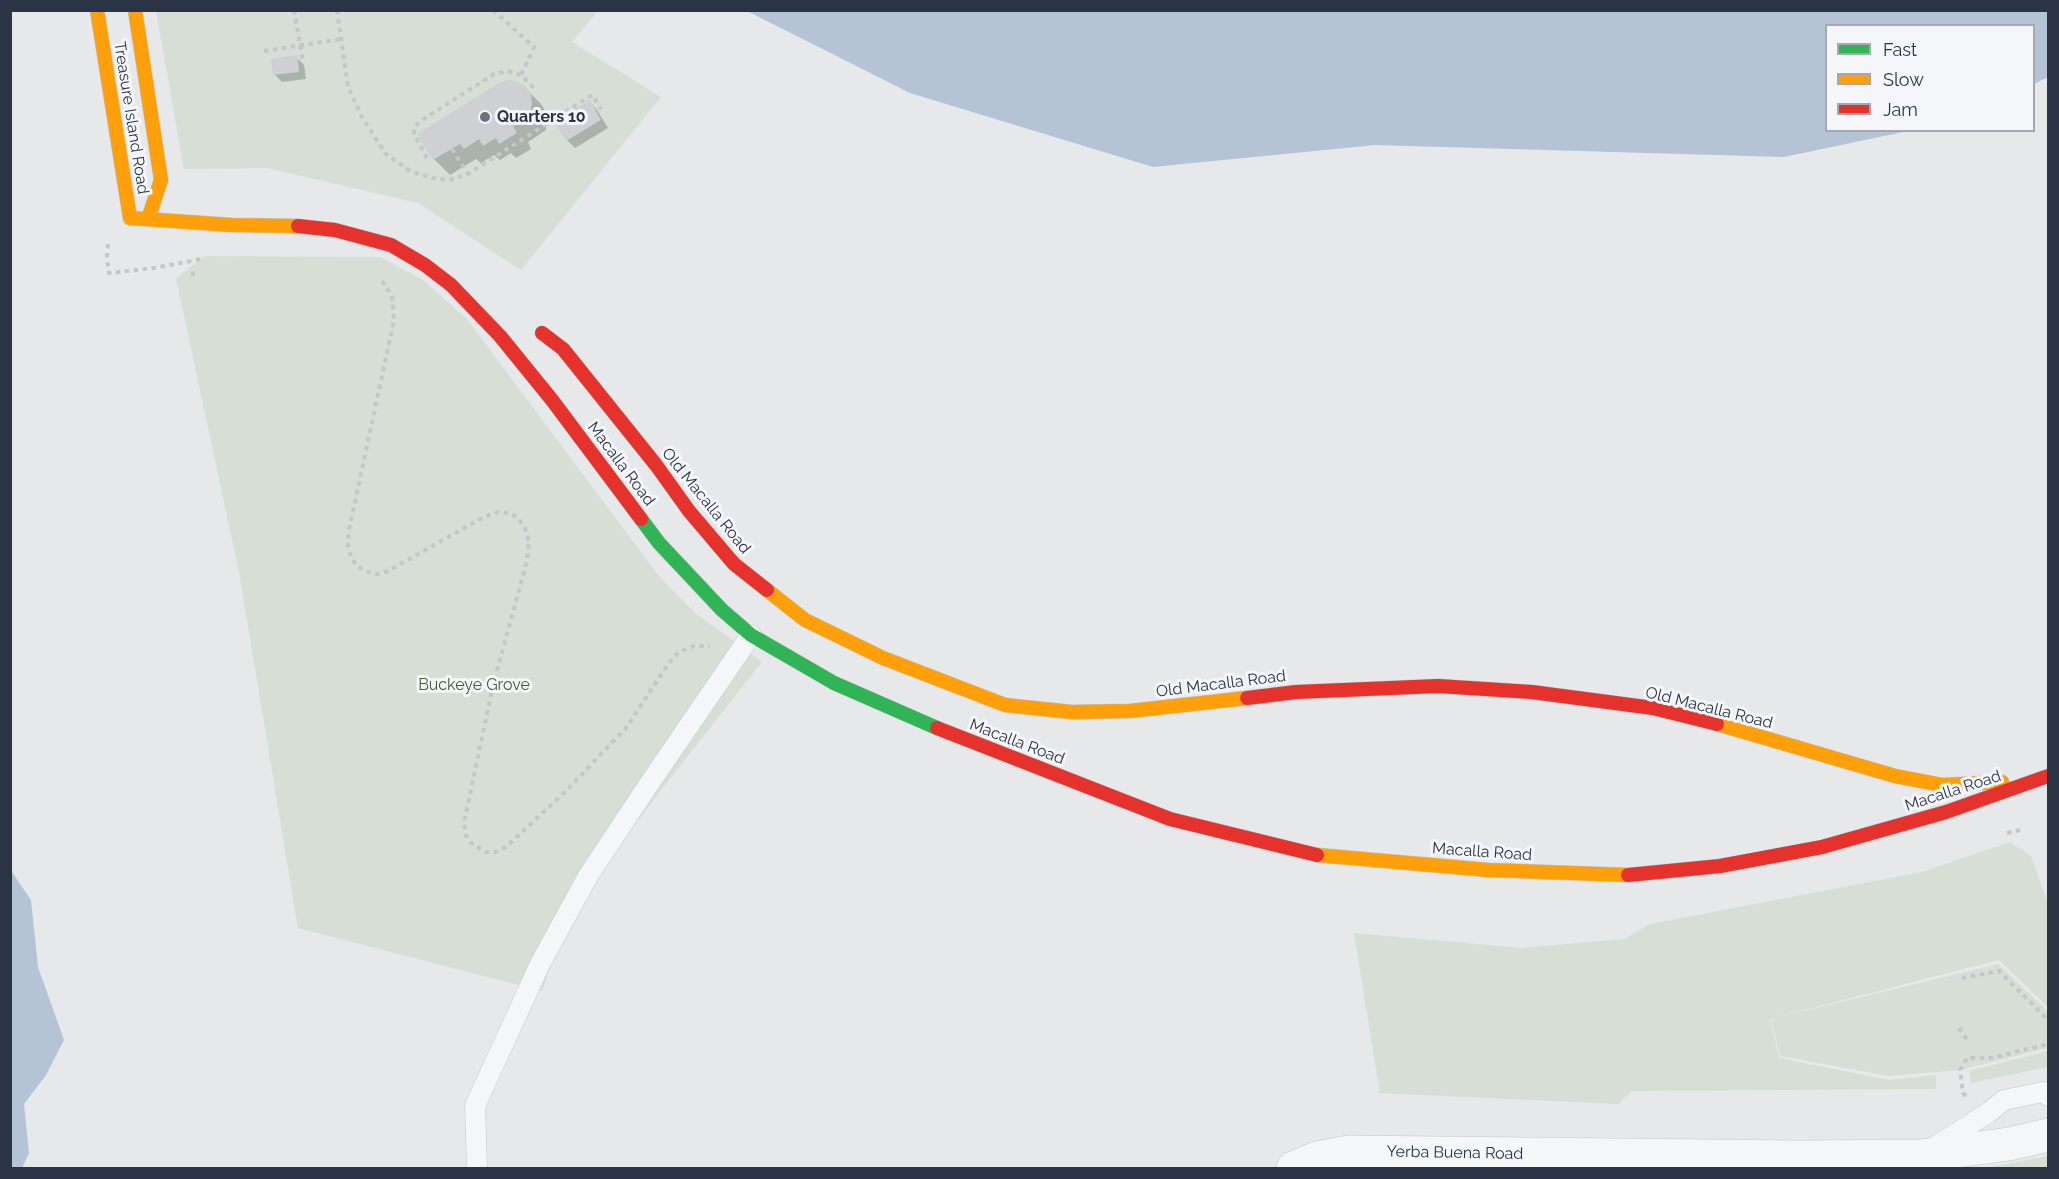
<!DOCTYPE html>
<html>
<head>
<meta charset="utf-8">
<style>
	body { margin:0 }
	#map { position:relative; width:2059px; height:1179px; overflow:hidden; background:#e6e8ea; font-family:Raleway,sans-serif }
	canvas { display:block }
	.frame { position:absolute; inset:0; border:12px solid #2b3445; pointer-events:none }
	.legend { position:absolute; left:1825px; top:24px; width:210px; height:108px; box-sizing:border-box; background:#f4f6f9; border:2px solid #a4a8b1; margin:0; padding:8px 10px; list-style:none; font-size:18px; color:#2b3445 }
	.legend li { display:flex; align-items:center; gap:12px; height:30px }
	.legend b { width:30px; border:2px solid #a4a8b1 }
</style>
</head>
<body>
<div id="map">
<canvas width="2059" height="1179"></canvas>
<div class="frame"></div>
<ul class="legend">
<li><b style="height:8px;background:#30b455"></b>Fast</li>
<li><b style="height:8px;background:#ff9f0a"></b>Slow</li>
<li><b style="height:8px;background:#e5322d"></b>Jam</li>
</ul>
</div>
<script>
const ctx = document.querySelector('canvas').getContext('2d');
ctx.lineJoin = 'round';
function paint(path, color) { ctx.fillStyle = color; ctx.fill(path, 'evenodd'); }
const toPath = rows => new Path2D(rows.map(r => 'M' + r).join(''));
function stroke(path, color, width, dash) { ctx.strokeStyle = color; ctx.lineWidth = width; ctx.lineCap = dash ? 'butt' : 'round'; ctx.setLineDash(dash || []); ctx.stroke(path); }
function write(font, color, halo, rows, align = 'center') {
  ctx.font = font + ' Raleway,sans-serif'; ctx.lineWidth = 6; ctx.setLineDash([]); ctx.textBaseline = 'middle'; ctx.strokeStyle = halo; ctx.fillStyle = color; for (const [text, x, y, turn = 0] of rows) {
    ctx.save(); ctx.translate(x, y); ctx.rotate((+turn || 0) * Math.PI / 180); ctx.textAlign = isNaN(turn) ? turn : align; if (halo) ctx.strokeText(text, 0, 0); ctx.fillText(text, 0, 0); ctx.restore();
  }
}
paint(toPath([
	[156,11,598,11,572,42,661,97,521,270,418,203,267,168,184,169],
	[205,256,380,257,423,280,467,319,658,575,694,612,762,662,657,795,588,887,557,947,542,991,298,928,239,572,176,278],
	[2010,842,2031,856,2048,903,2048,1007,1999,960,1770,1019,1779,1058,1890,1080,1936,1075,1936,1089,1632,1091,1618,1104,1380,1093,1354,933,1521,948,1625,939,1650,924,1922,872],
	[1998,964,2048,1011,2048,1048,1960,1070,1889,1076,1780,1056,1771,1019],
	[2048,1051,2048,1067,1971,1083,1969,1071],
	[2048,1156,2048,1168,1987,1168]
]), '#d6ded6');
paint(toPath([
	[747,11,2048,11,2048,77,2034,84,2034,26,1826,26,1826,130,1908,131,1784,157,1375,145,1153,167,910,93],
	[10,869,31,900,38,967,64,1040,46,1075,24,1104,29,1153,22,1168,10,1168]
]), '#b4c4d5');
paint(toPath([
	[296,57,304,65,306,79,282,82,275,75],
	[525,88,541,104,546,112,546,130,528,142,531,149,516,158,511,153,500,160,494,155,481,163,476,159,450,175,434,159,419,134],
	[590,102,597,110,608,128,575,148,567,140]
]), '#0003');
paint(toPath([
	[297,55,299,72,273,75,271,59],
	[509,80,518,82,526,87,531,95,532,103,530,114,513,126,517,133,499,144,496,138,483,146,479,139,464,149,460,144,433,160,417,134,501,82],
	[590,100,601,120,566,141,554,122]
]), '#ced0d3');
const lane = toPath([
	[1933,1148,1988,1113,2004,1100,2043,1092,2048,1096],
	[477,1168,475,1106,540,964,588,876,647,787,751,635]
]);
const street = toPath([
	[1293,1168,1317,1158,1348,1152,1799,1157,1921,1156,2009,1144,2048,1135]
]);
const fast = toPath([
	[641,519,659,543,722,610,751,635,834,683,937,728]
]);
const slow = toPath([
	[97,10,130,218,231,225,298,226],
	[135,10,161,180,148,219],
	[767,590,805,620,883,658,1005,705,1071,712,1130,711,1247,698],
	[1717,724,1895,776,1942,785,2002,782],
	[1317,855,1488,870,1628,875]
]);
const jam = toPath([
	[298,226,335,230,391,245,425,265,451,285,500,336,552,400,641,519],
	[542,333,563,349,656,465,689,511,734,564,767,590],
	[1247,698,1296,692,1438,686,1532,692,1653,708,1717,724],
	[937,728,1170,819,1317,855],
	[1628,875,1720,866,1822,847,1946,812,2048,776]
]);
stroke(lane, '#c4c6c8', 21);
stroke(street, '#c4c6c8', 34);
stroke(fast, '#c4c6c8', 15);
stroke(slow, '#c4c6c8', 15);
stroke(jam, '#c4c6c8', 15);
stroke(toPath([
	[294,10,303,62],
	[337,10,348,87,363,119,386,154,410,171,432,178,449,180,468,174,592,95,601,109],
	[493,10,534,47,521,75],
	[264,51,341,39],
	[452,149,468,174],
	[427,158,414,134,415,127,419,122,494,74,507,71,521,75,536,90],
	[108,244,107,257,109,273,154,268,201,259],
	[193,276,193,269],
	[382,281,392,296,394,320,349,530,348,545,351,557,357,566,365,571,378,574,388,571,484,517,498,512,509,513,517,517,525,528,529,543,527,561,493,685,464,823,466,835,470,842,485,852,496,852,506,847,565,792,626,728,669,663,679,652,694,646,710,646],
	[2007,833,2024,829],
	[1962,978,1999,971,2048,1020],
	[1959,1028,1968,1041],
	[1966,1096,1963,1093,1960,1070,1967,1058,1991,1058,2048,1044]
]), '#c5c6ca', 4, [4.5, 4.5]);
stroke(lane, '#f5f6f7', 20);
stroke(street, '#f5f6f7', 33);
stroke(fast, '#30b455', 14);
stroke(slow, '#ff9f0a', 14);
stroke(jam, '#e5322d', 14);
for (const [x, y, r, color] of [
	[485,117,6,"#6c737f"]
]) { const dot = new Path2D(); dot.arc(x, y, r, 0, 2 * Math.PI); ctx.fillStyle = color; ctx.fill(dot); stroke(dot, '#f4f6f9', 2); }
write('bold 16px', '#2b3445', '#f4f6f9', [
	["Quarters 10",497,117]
], 'left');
write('16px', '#2b3445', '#f4f6f9', [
	["Treasure Island Road",131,118,81],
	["Macalla Road",621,464,53],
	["Old Macalla Road",706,501,51],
	["Old Macalla Road",1221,684,-7],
	["Old Macalla Road",1709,708,14],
	["Macalla Road",1017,742,21],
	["Macalla Road",1953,791,-18],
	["Macalla Road",1482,852,4],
	["Yerba Buena Road",1455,1153,1]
]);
write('16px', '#3f6138', '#f4f6f9', [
	["Buckeye Grove",474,685]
]);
</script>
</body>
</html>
